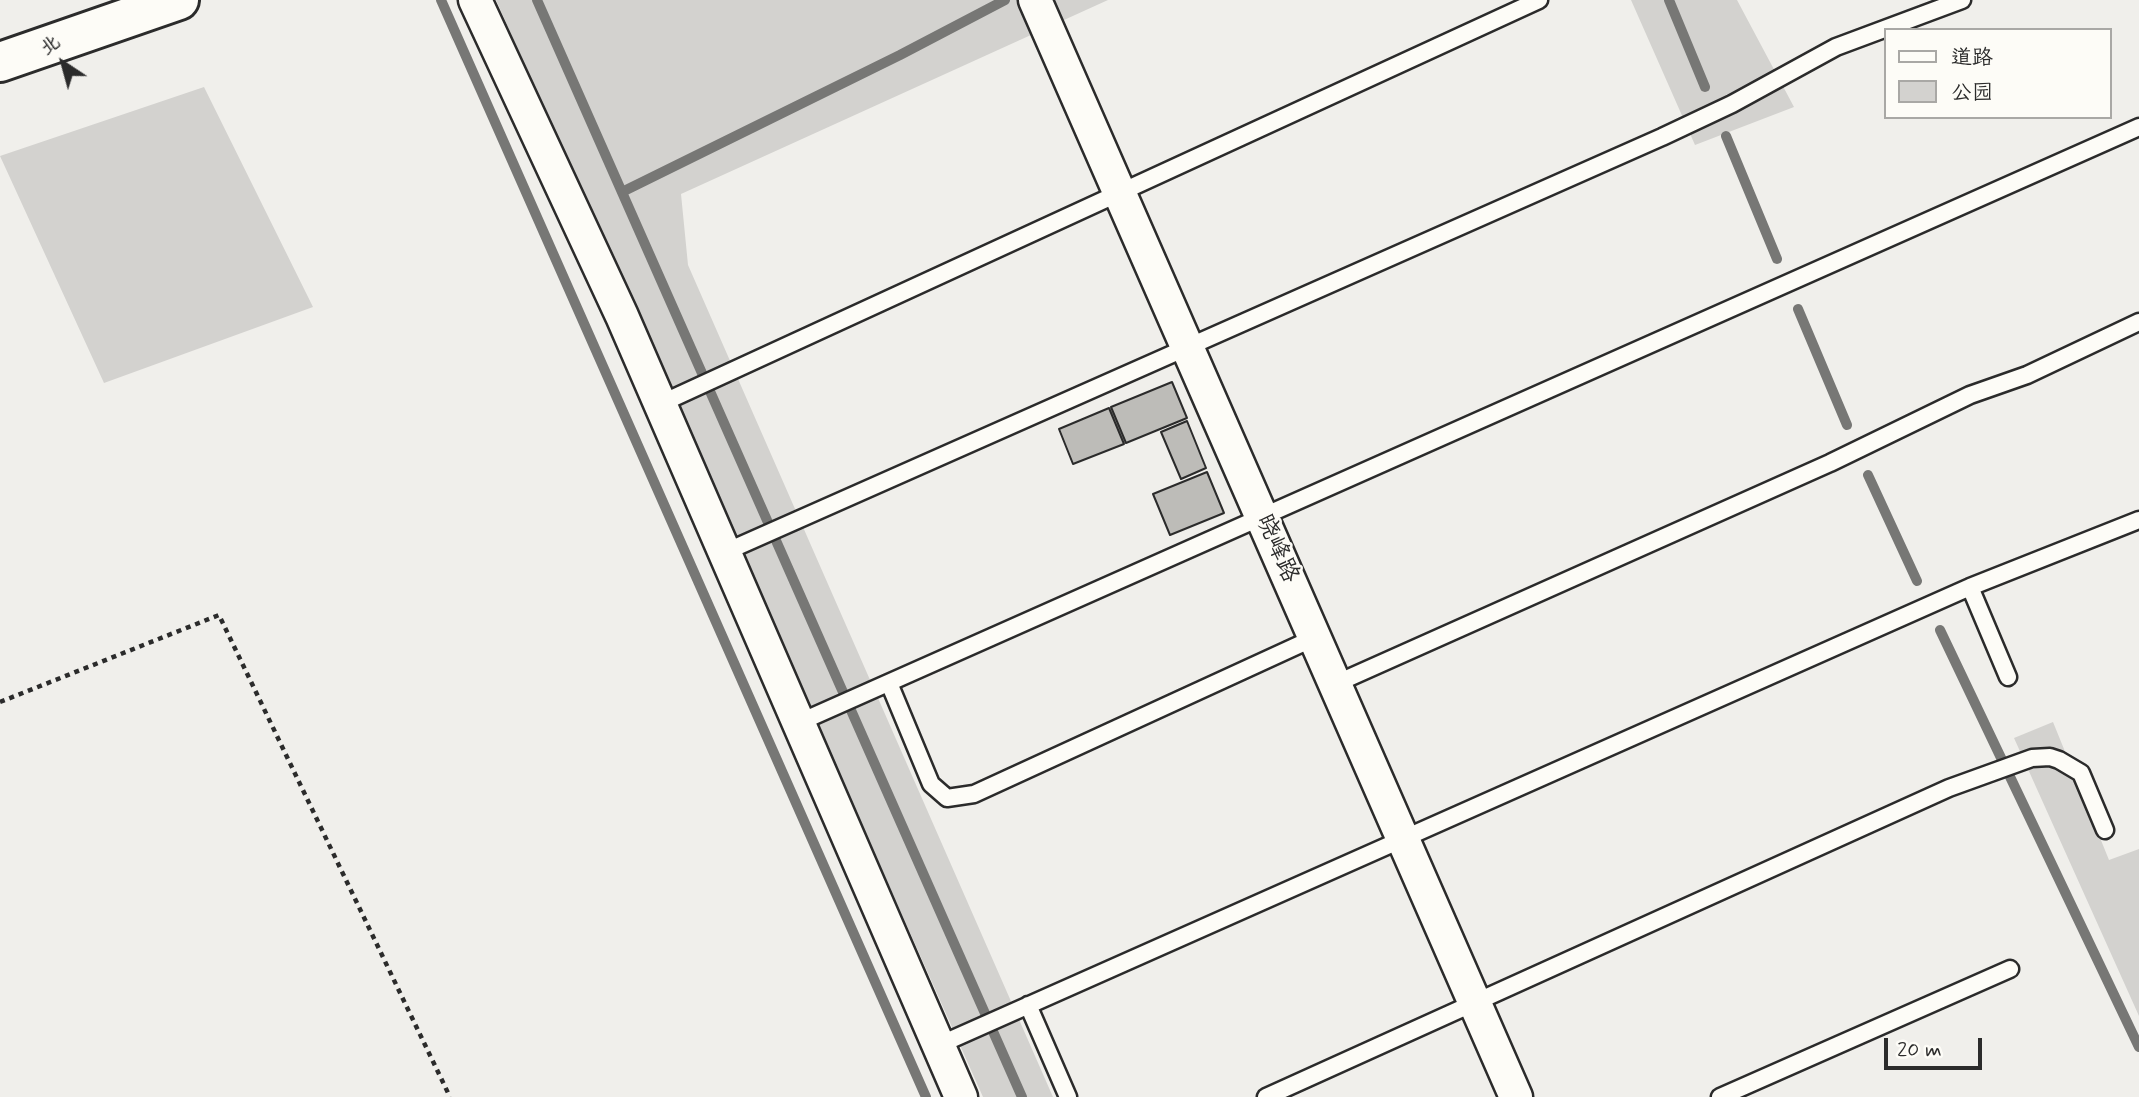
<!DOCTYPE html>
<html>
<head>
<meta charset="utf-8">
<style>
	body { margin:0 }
	#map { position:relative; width:2139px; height:1097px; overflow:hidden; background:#f0efeb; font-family:Mynerve,"LXGW WenKai TC",sans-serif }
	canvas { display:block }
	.legend { position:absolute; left:1884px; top:28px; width:228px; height:91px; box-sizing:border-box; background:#fdfcf7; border:2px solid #a9a8a5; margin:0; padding:9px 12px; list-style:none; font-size:21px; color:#2b2b2b }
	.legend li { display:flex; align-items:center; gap:14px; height:35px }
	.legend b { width:35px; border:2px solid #a9a8a5 }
	.north { position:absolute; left:28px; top:28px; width:70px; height:70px; -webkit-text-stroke:5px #fdfcf7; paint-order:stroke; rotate:324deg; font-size:19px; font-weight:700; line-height:28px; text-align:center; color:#2b2b2b }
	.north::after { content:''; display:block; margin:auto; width:24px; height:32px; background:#2b2b2b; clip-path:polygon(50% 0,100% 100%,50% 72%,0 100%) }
	.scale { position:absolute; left:1884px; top:1038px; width:98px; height:32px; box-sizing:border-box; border:4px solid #2b2b2b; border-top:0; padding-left:9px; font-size:21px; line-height:24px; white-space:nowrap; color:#2b2b2b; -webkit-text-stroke:5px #fdfcf7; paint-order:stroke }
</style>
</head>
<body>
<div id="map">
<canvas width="2139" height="1097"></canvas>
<ul class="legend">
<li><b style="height:9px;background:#fdfcf7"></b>道路</li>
<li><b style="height:19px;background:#d3d2cf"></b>公园</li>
</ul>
<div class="north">北</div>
<div class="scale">20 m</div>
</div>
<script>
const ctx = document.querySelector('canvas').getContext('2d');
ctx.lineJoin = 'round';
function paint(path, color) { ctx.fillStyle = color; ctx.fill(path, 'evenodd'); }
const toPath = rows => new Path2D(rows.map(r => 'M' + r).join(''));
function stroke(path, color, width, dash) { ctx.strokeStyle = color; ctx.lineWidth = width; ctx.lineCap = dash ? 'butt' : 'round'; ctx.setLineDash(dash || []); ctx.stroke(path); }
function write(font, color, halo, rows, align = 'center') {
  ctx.font = font + ' Mynerve,"LXGW WenKai TC",sans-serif'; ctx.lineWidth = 5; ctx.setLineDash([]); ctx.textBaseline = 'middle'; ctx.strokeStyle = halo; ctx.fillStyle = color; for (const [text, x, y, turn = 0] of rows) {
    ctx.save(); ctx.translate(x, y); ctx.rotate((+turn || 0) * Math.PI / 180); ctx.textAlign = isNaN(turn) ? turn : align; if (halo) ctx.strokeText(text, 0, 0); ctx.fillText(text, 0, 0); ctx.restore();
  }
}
paint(toPath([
	[496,0,1108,0,681,194,688,265,1053,1097,983,1097],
	[1631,0,1737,0,1794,107,1695,145],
	[204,87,313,307,104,383,0,156],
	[2053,722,2109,860,2139,849,2139,1016,2014,738]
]), '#d3d2cf');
stroke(toPath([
	[441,0,926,1097],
	[537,0,1022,1097],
	[1669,0,1705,87],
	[1726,136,1777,259],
	[622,192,900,55,1005,0],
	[1798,309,1847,425],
	[1868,475,1917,581],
	[1940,630,2139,1047]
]), '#777775', 10);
const building = toPath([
	[1172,382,1187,418,1126,443,1111,407,1172,382],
	[1109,408,1124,444,1073,464,1059,429,1109,408],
	[1187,421,1206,468,1181,479,1161,432,1187,421],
	[1207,472,1224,513,1170,535,1153,494,1207,472]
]);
paint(building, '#bdbcb8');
stroke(building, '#2b2b2b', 2);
const service = toPath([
	[660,404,1539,0],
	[723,553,1662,137,1732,104,1836,47,1962,0],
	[1970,587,2008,677],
	[889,683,931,784,947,798,974,794,1316,637],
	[1335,684,1830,463,1970,395,2027,375,2139,322],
	[798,723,2139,127],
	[1028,1005,1068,1097],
	[939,1045,1970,587,2139,520],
	[1266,1097,1949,788,2032,758,2050,757,2059,760,2081,773,2105,830],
	[1720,1097,2010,969]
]);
const minor = toPath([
	[475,0,622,316,961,1097],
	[1035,0,1516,1097]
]);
const secondary = toPath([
	[0,62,179,0]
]);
stroke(service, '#2b2b2b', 21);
stroke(minor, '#2b2b2b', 37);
stroke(secondary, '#2b2b2b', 44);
stroke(toPath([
	[0,702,219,615,450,1097]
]), '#2b2b2b', 4.5, [5, 5]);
stroke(service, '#fdfcf7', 16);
stroke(minor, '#fdfcf7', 32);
stroke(secondary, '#fdfcf7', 38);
write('24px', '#2b2b2b', '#fdfcf7', [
	["晓峰路",1276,549,66]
]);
</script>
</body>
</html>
